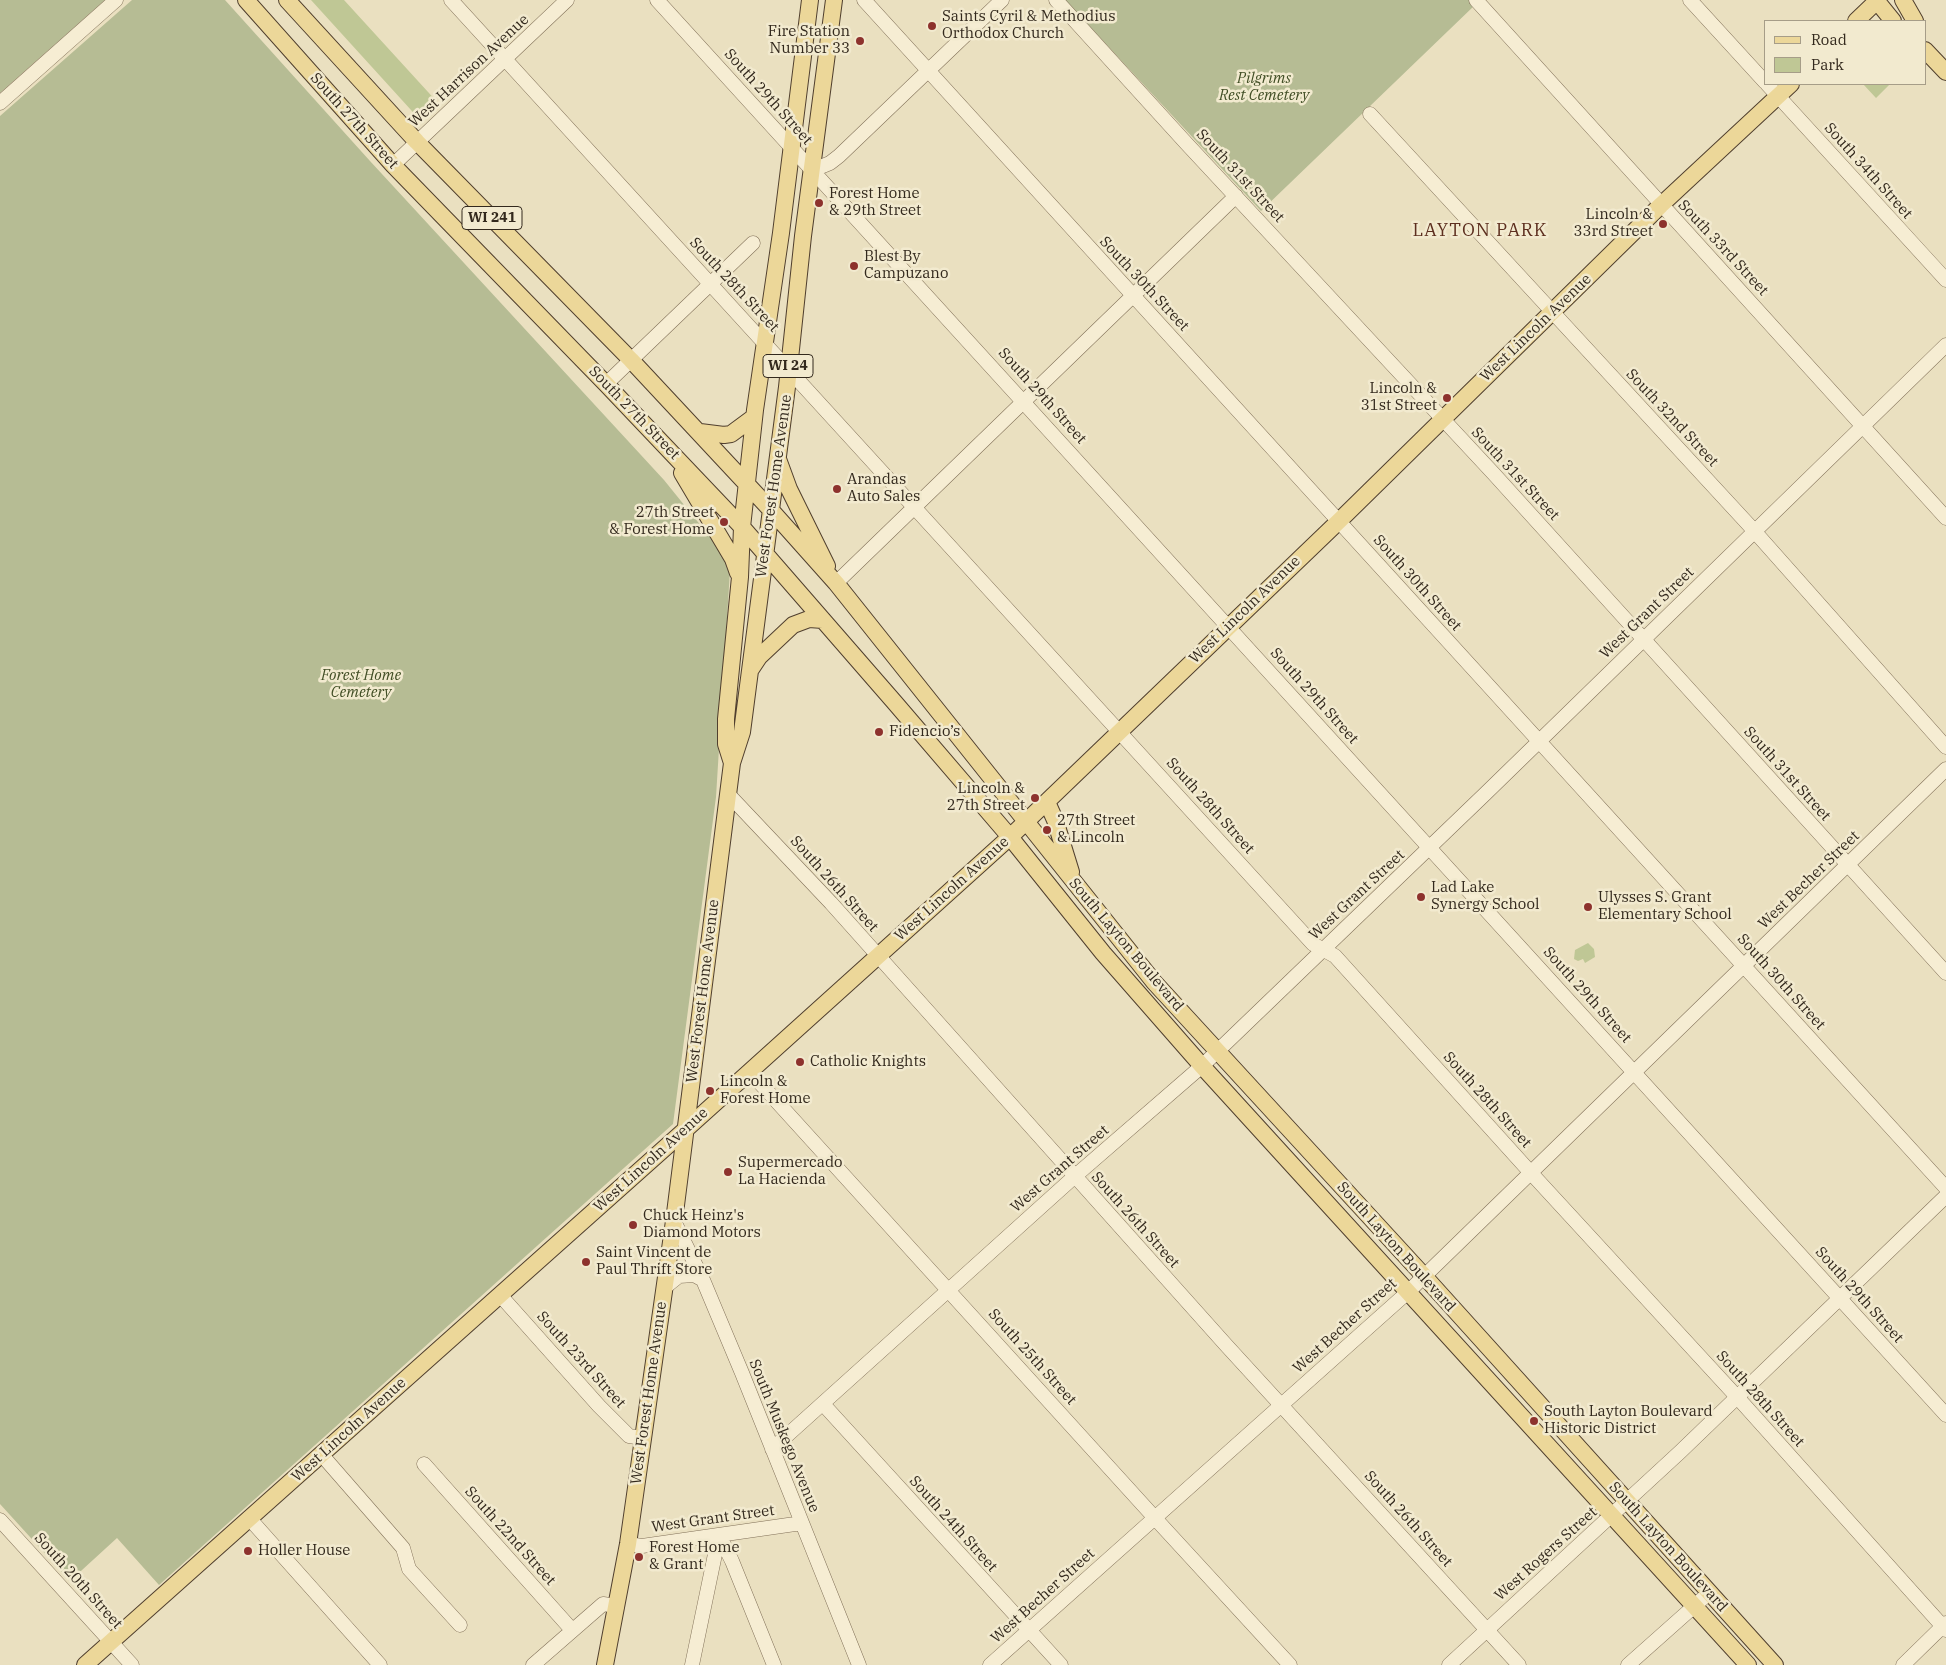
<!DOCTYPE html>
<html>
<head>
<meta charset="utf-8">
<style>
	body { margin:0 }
	#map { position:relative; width:1946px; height:1665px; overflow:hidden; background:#eae0c0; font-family:"IBM Plex Serif",serif }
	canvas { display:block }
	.legend { position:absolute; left:1764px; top:20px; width:162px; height:65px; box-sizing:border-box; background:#f2eacf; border:1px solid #a69d88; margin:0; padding:6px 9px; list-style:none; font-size:15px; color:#33291d }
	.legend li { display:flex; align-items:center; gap:10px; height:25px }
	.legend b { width:25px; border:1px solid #a69d88 }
</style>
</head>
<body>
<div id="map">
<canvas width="1946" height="1665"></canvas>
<ul class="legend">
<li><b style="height:6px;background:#ecd799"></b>Road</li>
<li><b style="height:14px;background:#bfc795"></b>Park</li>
</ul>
</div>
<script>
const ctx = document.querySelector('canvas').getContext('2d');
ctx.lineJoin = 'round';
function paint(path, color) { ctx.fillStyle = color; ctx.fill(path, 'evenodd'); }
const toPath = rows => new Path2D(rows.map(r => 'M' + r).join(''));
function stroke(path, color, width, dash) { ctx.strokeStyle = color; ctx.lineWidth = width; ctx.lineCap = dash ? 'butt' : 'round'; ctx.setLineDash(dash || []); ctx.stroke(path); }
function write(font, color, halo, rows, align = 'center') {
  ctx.font = font + ' "IBM Plex Serif",serif'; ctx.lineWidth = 5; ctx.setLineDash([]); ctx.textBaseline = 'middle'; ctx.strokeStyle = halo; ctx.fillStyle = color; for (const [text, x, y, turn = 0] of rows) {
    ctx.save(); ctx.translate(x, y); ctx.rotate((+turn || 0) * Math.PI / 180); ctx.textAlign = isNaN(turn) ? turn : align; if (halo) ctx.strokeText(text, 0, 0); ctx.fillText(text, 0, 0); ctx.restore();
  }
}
paint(toPath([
	[311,0,344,0,439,104,421,121],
	[1863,84,1890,84,1876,98],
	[1588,943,1594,949,1595,957,1585,963,1583,959,1578,961,1574,959,1575,950]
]), '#bfc795');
paint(toPath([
	[0,0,105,0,0,93],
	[132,0,225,0,370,161,664,480,727,558,730,570,716,797,673,1124,159,1585,117,1538,70,1581,0,1504,0,116],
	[1065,0,1470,0,1475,5,1261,211]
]), '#b6bc94');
const minor = toPath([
	[451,0,1313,944,1335,956,1531,1173,1738,1398,1946,1630],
	[657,0,1946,1415],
	[864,0,1946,1188],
	[1056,0,1186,143,1493,473,1946,973],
	[1476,0,1946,518],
	[1690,0,1765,82],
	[1767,84,1946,280],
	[0,103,116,0],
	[1370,114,1748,524,1946,747],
	[393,165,567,0],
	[813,170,830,163,839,156,1002,0],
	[606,384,753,243],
	[836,583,1236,196],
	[728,794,831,903,1226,1345,1519,1665],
	[750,1072,1164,1528,1290,1665],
	[674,1221,703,1280,742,1373,859,1665],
	[664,1288,679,1276,694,1275,703,1280],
	[500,1295,599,1406,629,1436,643,1438],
	[823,1404,1061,1665],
	[772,1449,1074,1177,1202,1066,1485,794,1946,345],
	[321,1454,403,1548,409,1569,460,1625],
	[424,1464,572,1630],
	[249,1518,380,1665],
	[0,1520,132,1665],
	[719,1535,732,1561,774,1665],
	[628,1544,642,1546,802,1523],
	[533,1665,603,1604,617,1606],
	[692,1665,719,1535],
	[990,1665,1408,1292,1946,769],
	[1449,1665,1680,1452,1946,1196],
	[1628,1665,1709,1593],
	[1903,1665,1946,1623]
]);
const major = toPath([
	[246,0,393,165,606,384,742,527,896,704,1010,837,1103,953,1202,1066,1748,1665],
	[287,0,417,142,631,360,770,509,836,583,1154,982,1424,1276,1775,1665],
	[1876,0,1893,21],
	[1903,0,1915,21],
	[1856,21,1878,0],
	[1925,50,1946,72],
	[700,432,724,435,731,434,754,417],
	[778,459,789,489,827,566],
	[682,473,733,559,738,573],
	[751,669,759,657,793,625,809,619,823,620],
	[732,763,726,744,726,719,740,577,742,527,755,410,781,233,810,0],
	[1047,802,1055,820,1071,872],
	[85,1665,685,1130,1010,837,1339,521,1661,205,1791,84],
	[605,1665,628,1544,674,1221,732,763,742,732,787,387,803,236,834,0]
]);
stroke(minor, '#827159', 15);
stroke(major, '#503f2e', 18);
stroke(minor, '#f6edd3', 14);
stroke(major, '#ecd799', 16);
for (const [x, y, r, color] of [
	[932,26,5,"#8d322d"],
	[860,41,5,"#8d322d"],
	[819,203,5,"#8d322d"],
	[1663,224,5,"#8d322d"],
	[854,266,5,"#8d322d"],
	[1447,398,5,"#8d322d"],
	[837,489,5,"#8d322d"],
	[724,522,5,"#8d322d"],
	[879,732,5,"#8d322d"],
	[1035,798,5,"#8d322d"],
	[1047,830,5,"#8d322d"],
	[1421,897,5,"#8d322d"],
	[1588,907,5,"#8d322d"],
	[800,1062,5,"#8d322d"],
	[710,1091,5,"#8d322d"],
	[728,1172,5,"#8d322d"],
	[633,1225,5,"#8d322d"],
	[586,1262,5,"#8d322d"],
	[1534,1421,5,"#8d322d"],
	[248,1551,5,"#8d322d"],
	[639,1557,5,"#8d322d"]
]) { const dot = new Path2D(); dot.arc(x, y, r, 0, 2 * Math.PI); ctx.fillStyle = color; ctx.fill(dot); stroke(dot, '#f2eacf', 2); }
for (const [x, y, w] of [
	[492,218,60],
	[788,366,50]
]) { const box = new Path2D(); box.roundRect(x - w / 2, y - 11.5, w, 23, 4); ctx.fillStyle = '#f2eacf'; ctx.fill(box); stroke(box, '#33291d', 1); }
write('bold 14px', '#33291d', null, [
	["WI 241",492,218],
	["WI 24",788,366]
]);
write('15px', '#33291d', '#f2eacf', [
	["Saints Cyril & Methodius",942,17],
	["Orthodox Church",942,34],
	["Fire Station",850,32,"right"],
	["Number 33",850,49,"right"],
	["Forest Home",829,194],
	["& 29th Street",829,211],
	["Lincoln &",1653,215,"right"],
	["33rd Street",1653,232,"right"],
	["Blest By",864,257],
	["Campuzano",864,274],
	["Lincoln &",1437,389,"right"],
	["31st Street",1437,406,"right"],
	["Arandas",847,480],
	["Auto Sales",847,497],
	["27th Street",714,513,"right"],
	["& Forest Home",714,530,"right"],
	["Fidencio’s",889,732],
	["Lincoln &",1025,789,"right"],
	["27th Street",1025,806,"right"],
	["27th Street",1057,821],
	["& Lincoln",1057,838],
	["Lad Lake",1431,888],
	["Synergy School",1431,905],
	["Ulysses S. Grant",1598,898],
	["Elementary School",1598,915],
	["Catholic Knights",810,1062],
	["Lincoln &",720,1082],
	["Forest Home",720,1099],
	["Supermercado",738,1163],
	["La Hacienda",738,1180],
	["Chuck Heinz's",643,1216],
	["Diamond Motors",643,1233],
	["Saint Vincent de",596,1253],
	["Paul Thrift Store",596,1270],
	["South Layton Boulevard",1544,1412],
	["Historic District",1544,1429],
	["Forest Home",649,1548],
	["& Grant",649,1565],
	["Holler House",258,1551]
], 'left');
write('15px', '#33291d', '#f2eacf', [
	["West Harrison Avenue",469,71,-43],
	["South 29th Street",768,97,48],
	["South 27th Street",354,121,48],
	["South 34th Street",1868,171,48],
	["South 31st Street",1240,176,47],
	["South 33rd Street",1723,248,47],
	["South 30th Street",1144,284,47],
	["South 28th Street",734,285,47],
	["West Lincoln Avenue",1536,328,-44],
	["South 29th Street",1042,396,48],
	["South 27th Street",634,413,46],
	["South 32nd Street",1672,418,47],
	["South 31st Street",1515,474,47],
	["West Forest Home Avenue",774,486,-82],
	["South 30th Street",1417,583,48],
	["West Lincoln Avenue",1245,610,-44],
	["West Grant Street",1647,613,-44],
	["South 29th Street",1314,696,48],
	["South 31st Street",1787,774,48],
	["South 28th Street",1210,806,48],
	["West Becher Street",1809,880,-44],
	["South 26th Street",834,884,48],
	["West Lincoln Avenue",952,889,-42],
	["West Grant Street",1357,895,-43],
	["South Layton Boulevard",1126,945,50],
	["South 30th Street",1781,982,48],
	["West Forest Home Avenue",703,991,-83],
	["South 29th Street",1587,995,48],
	["South 28th Street",1487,1100,48],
	["West Lincoln Avenue",651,1160,-42],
	["West Grant Street",1060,1169,-41],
	["South 26th Street",1135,1220,48],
	["South Layton Boulevard",1396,1247,48],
	["South 29th Street",1859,1295,48],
	["West Becher Street",1345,1326,-42],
	["South 25th Street",1032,1357,48],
	["South 23rd Street",581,1360,48],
	["West Forest Home Avenue",649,1393,-82],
	["South 28th Street",1760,1399,48],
	["West Lincoln Avenue",349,1430,-42],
	["South Muskego Avenue",784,1436,68],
	["West Grant Street",713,1519,-8],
	["South 26th Street",1408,1519,48],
	["South 24th Street",953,1524,48],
	["South 22nd Street",510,1536,48],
	["South Layton Boulevard",1668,1547,48],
	["West Rogers Street",1546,1554,-42],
	["South 20th Street",78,1581,48],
	["West Becher Street",1043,1596,-42]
]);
write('italic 15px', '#414e25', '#f2eacf', [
	["Pilgrims",1264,79],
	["Rest Cemetery",1264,96],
	["Forest Home",361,676],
	["Cemetery",361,693]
]);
ctx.letterSpacing = '1px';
write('18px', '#5d2f1f', '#f2eacf', [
	["LAYTON PARK",1480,231]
]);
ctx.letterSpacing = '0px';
</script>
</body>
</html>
